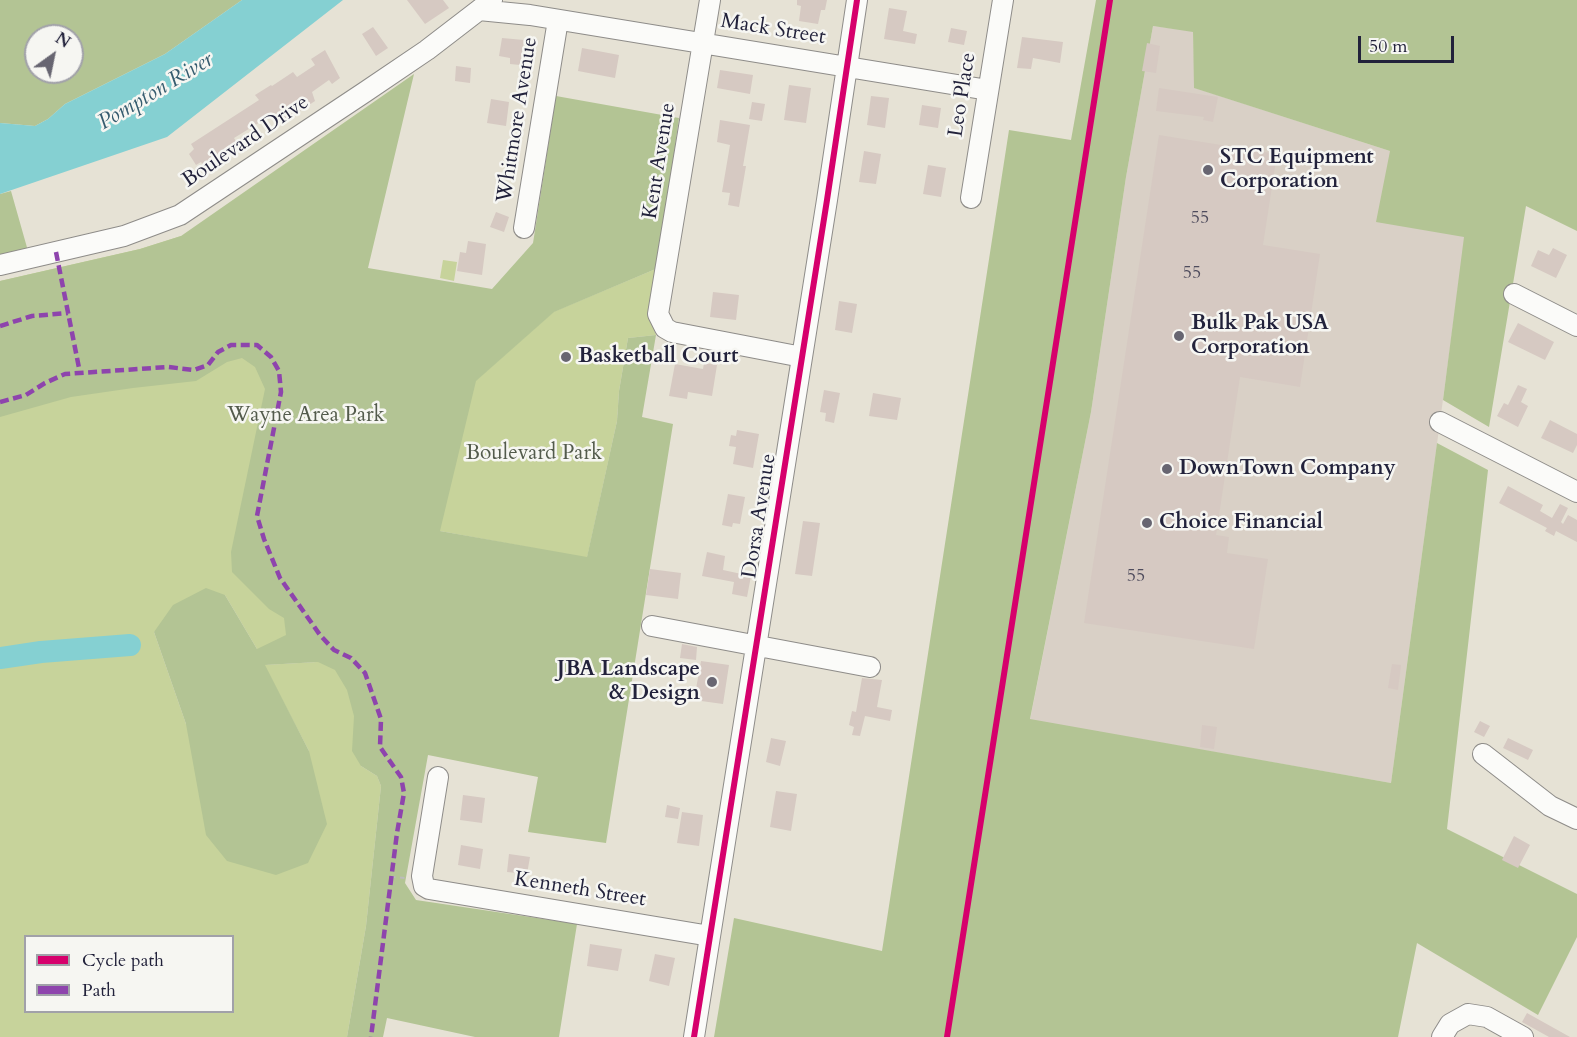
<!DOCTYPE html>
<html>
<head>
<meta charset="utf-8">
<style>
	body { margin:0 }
	#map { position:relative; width:1577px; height:1037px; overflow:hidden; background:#e6e2d5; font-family:Cardo,serif }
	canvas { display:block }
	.legend { position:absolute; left:24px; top:935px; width:210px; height:78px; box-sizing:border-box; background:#f6f6f2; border:2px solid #a1a1a9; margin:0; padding:8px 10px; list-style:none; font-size:18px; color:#22223b }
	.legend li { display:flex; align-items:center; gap:12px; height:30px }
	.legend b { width:30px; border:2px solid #a1a1a9 }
	.north { position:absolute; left:24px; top:24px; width:60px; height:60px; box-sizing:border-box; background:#f6f6f2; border:2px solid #a1a1a9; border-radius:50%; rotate:33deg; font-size:16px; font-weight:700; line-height:24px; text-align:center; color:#22223b }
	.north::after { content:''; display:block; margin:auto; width:21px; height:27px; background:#676571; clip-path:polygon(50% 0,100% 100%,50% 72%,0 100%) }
	.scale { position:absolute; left:1358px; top:36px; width:96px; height:27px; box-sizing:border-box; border:3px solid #22223b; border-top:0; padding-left:8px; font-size:18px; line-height:21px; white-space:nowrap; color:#22223b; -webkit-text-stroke:4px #f6f6f2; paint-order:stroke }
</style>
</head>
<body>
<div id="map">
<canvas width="1577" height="1037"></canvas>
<ul class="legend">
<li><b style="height:8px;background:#d6006c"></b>Cycle path</li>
<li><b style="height:8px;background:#8e44ad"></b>Path</li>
</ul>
<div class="north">N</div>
<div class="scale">50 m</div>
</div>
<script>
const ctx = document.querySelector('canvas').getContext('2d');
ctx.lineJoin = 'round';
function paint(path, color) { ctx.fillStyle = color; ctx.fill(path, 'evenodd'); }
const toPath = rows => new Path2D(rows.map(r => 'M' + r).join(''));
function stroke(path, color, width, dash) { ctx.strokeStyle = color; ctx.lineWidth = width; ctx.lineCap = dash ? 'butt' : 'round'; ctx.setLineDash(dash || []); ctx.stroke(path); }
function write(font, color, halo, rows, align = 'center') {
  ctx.font = font + ' Cardo,serif'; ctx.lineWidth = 5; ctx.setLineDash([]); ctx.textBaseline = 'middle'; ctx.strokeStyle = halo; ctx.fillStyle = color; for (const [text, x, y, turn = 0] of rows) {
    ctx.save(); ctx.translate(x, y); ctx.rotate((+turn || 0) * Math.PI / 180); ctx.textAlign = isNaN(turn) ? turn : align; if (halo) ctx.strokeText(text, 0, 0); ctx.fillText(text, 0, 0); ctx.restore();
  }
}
paint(toPath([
	[1153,26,1193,31,1195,88,1390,151,1465,237,1391,783,1030,720,1091,412,1126,177]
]), '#d9d0c6');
paint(toPath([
	[181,236,476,380,553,312,658,268,649,316,656,335,628,338,619,391,617,421,587,558,440,531,361,766,377,776,381,786,366,926,347,1037,0,1037,0,281,140,249],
	[225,595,257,649,317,662,264,665,309,751,186,724,154,632],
	[26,936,232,936,232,1012,26,1012],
	[443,260,457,262,454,281,440,278]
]), '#c7d39b');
paint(toPath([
	[0,0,242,0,165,54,65,104,48,119,35,126,0,123],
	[36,36,72,36,72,72,36,72],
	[1096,0,1577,0,1577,231,1526,206,1489,427,1443,400,1464,237,1376,222,1390,151,1194,88,1193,32,1153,26,1126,177,1091,412,1030,719,1391,783,1437,443,1488,470,1447,829,1577,894,1577,937,1538,1015,1417,943,1398,1037,714,1037,734,918,882,951,1009,130,1071,140],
	[414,74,368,268,492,289,533,243,556,96,679,118,658,268,554,312,476,381,440,531,587,557,617,421,619,391,628,338,656,335,642,417,673,424,606,843,528,832,538,777,428,755,405,883,416,900,577,924,559,1037,475,1037,387,1018,383,1037,347,1037,366,926,381,786,377,776,361,766,352,751,354,716,347,690,335,670,318,662,265,665,309,751,327,824,308,863,276,875,227,861,206,835,186,724,154,632,173,605,206,588,225,595,257,649,286,635,284,618,269,609,232,572,231,552,265,389,255,367,242,358,227,362,196,381,133,388,71,397,0,417,0,281,140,249,181,236],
	[11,191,28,251,0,256,0,194]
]), '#b3c494');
paint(toPath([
	[242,0,343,0,167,137,0,194,0,123,35,126,48,119,65,104,165,54]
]), '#85d0d2');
stroke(toPath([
	[0,658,41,652,130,645]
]), '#85d0d2', 22);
paint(toPath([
	[407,0,443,0,449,8,425,24],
	[797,0,827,0,825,10,821,10,818,24,799,21,801,6,797,5],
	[889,8,907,11,903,31,917,34,915,44,884,39],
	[373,27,388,48,376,56,362,34],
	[951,28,967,31,964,45,948,42],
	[1022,37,1063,42,1060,63,1033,58,1031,69,1017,68],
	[502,38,524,40,520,65,510,64,510,58,499,56],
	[1147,43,1160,46,1156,73,1142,71],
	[582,48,619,55,615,78,578,71],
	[325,50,340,78,332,84,329,80,312,92,315,101,282,123,275,113,234,138,237,143,215,158,217,160,204,167,201,162,196,165,189,154,194,149,191,144,259,100,255,95,271,85,272,86,293,72,297,77,315,65,311,59],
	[456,66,471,68,470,83,455,81],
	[720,70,753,75,750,94,717,88],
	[789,85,811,88,806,123,784,120],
	[1159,88,1218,97,1213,122,1203,120,1204,117,1156,111],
	[871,96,889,98,885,128,867,125],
	[491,99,509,102,506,126,487,123],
	[752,102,765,104,762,121,749,119],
	[922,105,941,108,938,128,919,125],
	[720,120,750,125,743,166,746,166,739,207,728,205,730,193,722,192,730,145,717,142],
	[1159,135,1277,154,1263,245,1320,254,1300,387,1240,377,1216,535,1229,537,1227,553,1268,559,1254,649,1084,623],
	[864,151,881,154,876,184,859,182],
	[928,165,946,168,941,197,923,194],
	[496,212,509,217,504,232,490,227],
	[468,241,486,244,482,275,457,271,460,252,466,253],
	[1553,248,1567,255,1556,278,1531,266,1538,250,1549,255],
	[713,292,739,295,736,320,710,317],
	[839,301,857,304,852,333,835,330],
	[1518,323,1554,342,1545,360,1508,342],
	[704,363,717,365,712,396,688,392,687,399,669,396,675,364,703,369],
	[1518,385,1527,389,1521,402,1528,406,1518,427,1497,416,1504,403,1508,405],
	[824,390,840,393,834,423,825,421,826,413,820,412],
	[873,393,901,398,897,420,869,416],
	[1550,420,1577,434,1577,445,1573,453,1541,438],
	[737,430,759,434,753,468,733,464,736,447,729,446,731,435,736,436],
	[1508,486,1543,505,1540,511,1552,518,1560,504,1568,508,1561,522,1563,524,1568,515,1577,520,1577,542,1556,531,1554,536,1545,531,1547,528,1499,503],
	[728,494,745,497,740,524,733,523,732,527,722,525],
	[803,521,820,523,812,576,795,574],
	[707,552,725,556,723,570,751,576,747,597,732,594,734,582,702,576],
	[650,569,681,573,678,599,646,595],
	[682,644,697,647,696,660,680,658],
	[701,661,729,665,723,704,694,700],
	[1392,664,1401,665,1398,690,1388,688],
	[862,678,882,680,877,707,892,710,890,721,865,716,860,736,852,735,854,727,849,725,852,711,856,712],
	[1480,721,1490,726,1484,737,1474,732],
	[1202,725,1217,727,1214,749,1200,747],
	[771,738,786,741,780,766,766,762],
	[1508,738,1533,750,1528,760,1503,748],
	[776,791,797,794,791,831,770,827],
	[463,795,485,798,482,823,460,820],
	[667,805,680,808,678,819,665,817],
	[682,812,703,815,699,846,677,843],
	[1514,836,1530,845,1518,868,1502,860],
	[461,845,483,849,480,869,458,865],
	[509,854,530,857,527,874,507,872],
	[590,944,622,949,618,971,587,966],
	[655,954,675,958,669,986,649,981],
	[1527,1013,1570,1037,1549,1037,1522,1022]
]), '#d6c9c2');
const minor = toPath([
	[710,0,658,314,665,328,672,332,802,357],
	[479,10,530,15,988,90],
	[971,198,1003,0],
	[524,228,558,20],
	[0,265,124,236,180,215,365,92,427,50,492,0],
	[1514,294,1577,326],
	[1440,422,1577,492],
	[652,626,870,667],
	[1483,754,1550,806,1577,819],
	[438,777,422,876,424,886,429,889,710,936],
	[694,1037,827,200,857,0],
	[1442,1037,1450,1024,1468,1014,1487,1017,1523,1037]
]);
stroke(minor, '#8e8c89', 22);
stroke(toPath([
	[391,877,406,878]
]), '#bcbbbc', 2, [4.5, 4.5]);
stroke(minor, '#fbfbf9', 20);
stroke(toPath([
	[56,252,80,373],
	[0,326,32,316,68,313],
	[0,402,26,395,45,383,65,374,168,367,194,370,208,365,218,352,231,345,257,345,271,357,279,371,281,392,257,516,264,539,280,578,320,635,334,650,351,658,365,673,381,719,380,747,401,777,404,793,397,833,371,1037]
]), '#8e44ad', 4.5, [9, 4.5]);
stroke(toPath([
	[694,1037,827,200,857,0],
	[947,1037,1110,0]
]), '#d6006c', 6);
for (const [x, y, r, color] of [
	[1208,170,6,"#676571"],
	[1179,336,6,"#676571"],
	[566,357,6,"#676571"],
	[1167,469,6,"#676571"],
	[1147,523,6,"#676571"],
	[712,682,6,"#676571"]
]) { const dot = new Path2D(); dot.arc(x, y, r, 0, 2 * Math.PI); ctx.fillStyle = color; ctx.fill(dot); stroke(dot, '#f6f6f2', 2); }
write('18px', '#4f4c5d', null, [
	["55",1200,219],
	["55",1192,274],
	["55",1136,577]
]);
write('21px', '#22223b', '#f6f6f2', [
	["Mack Street",773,30,9],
	["Leo Place",963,95,-81],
	["Whitmore Avenue",518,120,-81],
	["Boulevard Drive",246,142,-34],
	["Kent Avenue",660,161,-81],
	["Dorsa Avenue",760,516,-81],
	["Kenneth Street",580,890,9]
]);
write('bold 21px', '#22223b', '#f6f6f2', [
	["STC Equipment",1220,158],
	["Corporation",1220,182],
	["Bulk Pak USA",1191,324],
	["Corporation",1191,348],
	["Basketball Court",578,357],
	["DownTown Company",1179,469],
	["Choice Financial",1159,523],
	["JBA Landscape",700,670,"right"],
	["& Design",700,694,"right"]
], 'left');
write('21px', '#535b4c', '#f6f6f2', [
	["Wayne Area Park",306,416],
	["Boulevard Park",534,454]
]);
write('italic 22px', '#365c6f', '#f6f6f2', [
	["Pompton River",156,92,-31]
]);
</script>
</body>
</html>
